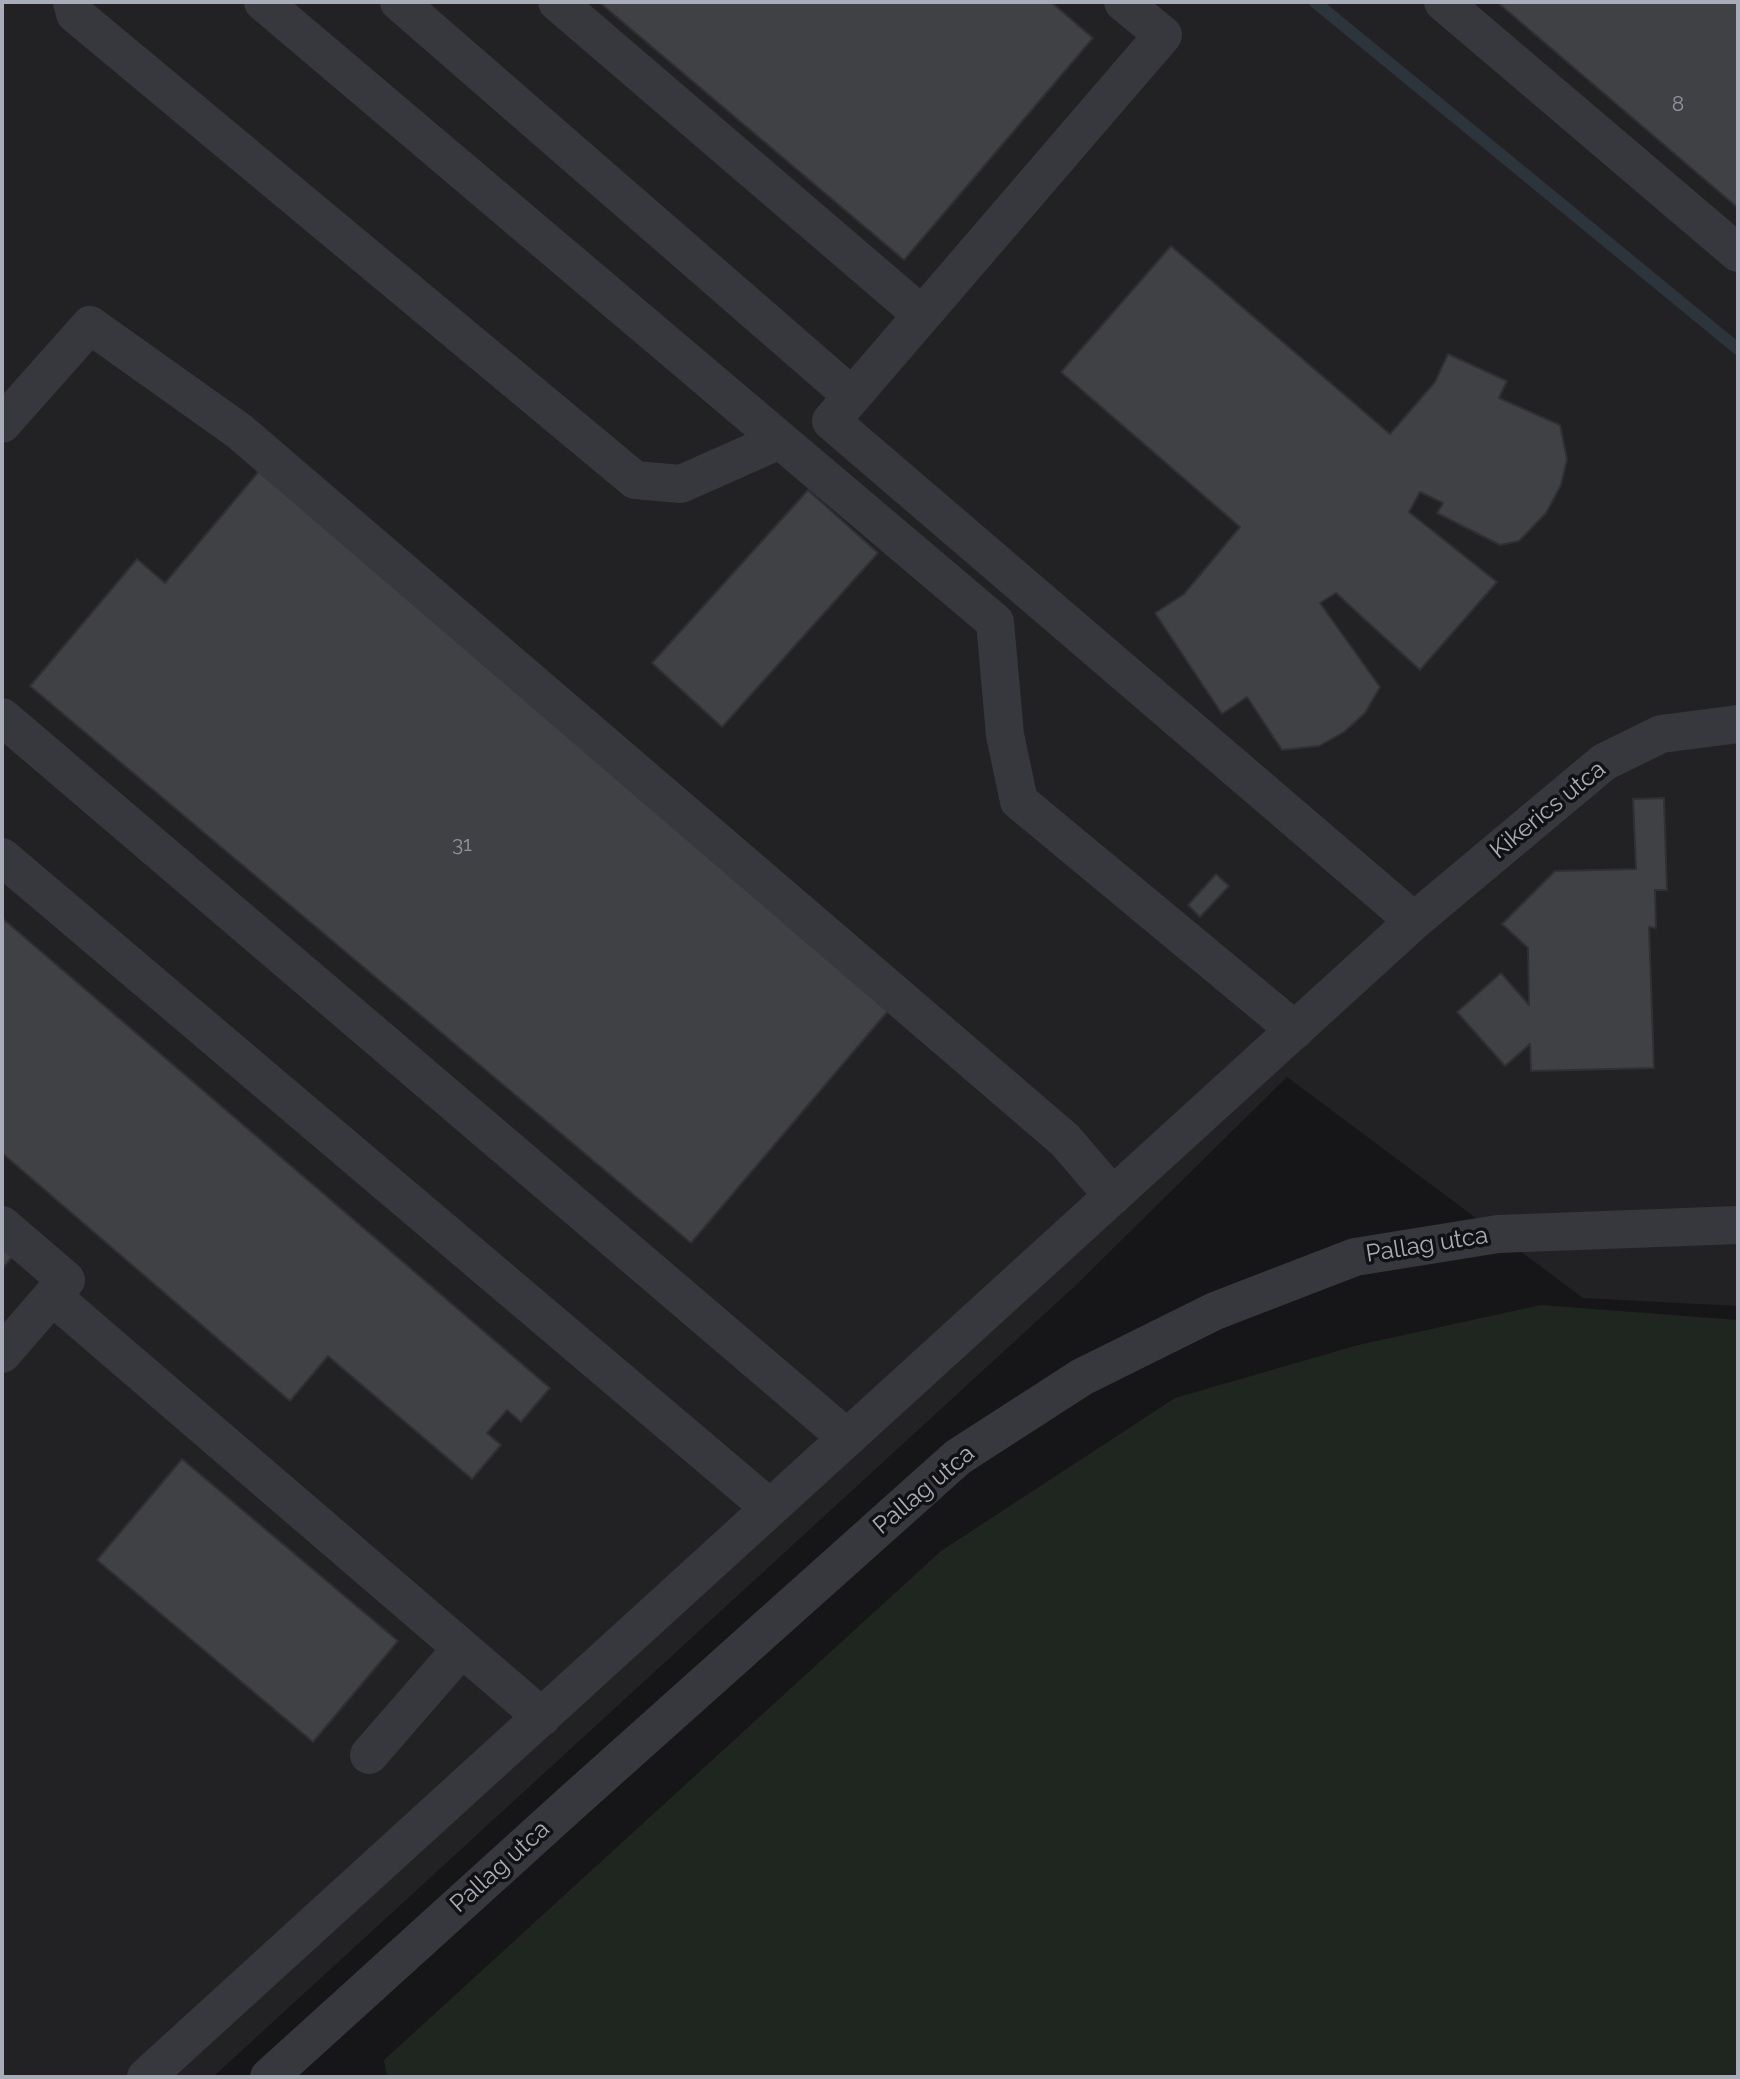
<!DOCTYPE html>
<html>
<head>
<meta charset="utf-8">
<style>
	body { margin:0 }
	#map { position:relative; width:1740px; height:2079px; overflow:hidden; background:#161618; font-family:Raleway,sans-serif }
	canvas { display:block }
	.frame { position:absolute; inset:0; border:4px solid #a8adb8; pointer-events:none }
</style>
</head>
<body>
<div id="map">
<canvas width="1740" height="2079"></canvas>
<div class="frame"></div>
</div>
<script>
const ctx = document.querySelector('canvas').getContext('2d');
ctx.lineJoin = 'round';
function paint(path, color) { ctx.fillStyle = color; ctx.fill(path, 'evenodd'); }
const toPath = rows => new Path2D(rows.map(r => 'M' + r).join(''));
function stroke(path, color, width, dash) { ctx.strokeStyle = color; ctx.lineWidth = width; ctx.lineCap = dash ? 'butt' : 'round'; ctx.setLineDash(dash || []); ctx.stroke(path); }
function write(font, color, halo, rows, align = 'center') {
  ctx.font = font + ' Raleway,sans-serif'; ctx.lineWidth = 7; ctx.setLineDash([]); ctx.textBaseline = 'middle'; ctx.strokeStyle = halo; ctx.fillStyle = color; for (const [text, x, y, turn = 0] of rows) {
    ctx.save(); ctx.translate(x, y); ctx.rotate((+turn || 0) * Math.PI / 180); ctx.textAlign = isNaN(turn) ? turn : align; if (halo) ctx.strokeText(text, 0, 0); ctx.fillText(text, 0, 0); ctx.restore();
  }
}
paint(toPath([
	[2,2,1738,2,1738,1306,1583,1298,1287,1077,1075,1286,213,2077,2,2077]
]), '#222225');
paint(toPath([
	[1541,1305,1738,1320,1738,2077,387,2077,384,2060,941,1551,1175,1398,1358,1345]
]), '#1e261f');
stroke(toPath([
	[1315,2,1738,349]
]), '#2c353c', 12);
const building = toPath([
	[599,2,1051,2,1093,38,904,260,599,2],
	[1497,2,1738,2,1738,208,1497,2],
	[1171,246,1390,434,1435,382,1448,354,1507,381,1499,398,1560,425,1567,459,1561,485,1546,513,1519,541,1500,545,1437,513,1443,503,1420,492,1409,512,1497,582,1420,670,1336,593,1320,603,1380,687,1365,713,1344,732,1319,746,1282,750,1247,697,1222,714,1155,613,1184,594,1240,527,1061,372,1171,246],
	[260,470,893,1005,691,1243,30,686,137,559,165,583,260,470],
	[808,490,878,553,722,727,652,663,808,490],
	[1664,798,1667,890,1655,890,1656,928,1649,927,1654,1068,1531,1071,1530,1044,1505,1066,1457,1012,1501,973,1529,1005,1528,948,1502,924,1555,871,1636,869,1633,799,1664,798],
	[1216,874,1229,886,1200,917,1188,905,1216,874],
	[2,918,550,1388,521,1422,507,1410,487,1433,501,1445,472,1479,328,1356,290,1401,2,1153,2,918],
	[2,1246,13,1256,2,1269,2,1246],
	[182,1459,398,1641,313,1742,97,1560,182,1459]
]);
paint(building, '#404145');
stroke(building, '#303034', 2);
stroke(toPath([
	[72,2,75,14,635,480,681,484,780,440],
	[263,2,995,622,1005,735,1019,801,1295,1030],
	[399,2,852,396],
	[557,2,922,315],
	[1123,2,1163,35,831,421,1414,921],
	[1443,2,1738,253],
	[2,424,90,325,239,431,1065,1140,1113,1196],
	[2,717,847,1438],
	[2,857,770,1508],
	[2,1225,66,1280,2,1354],
	[52,1296,542,1717],
	[369,1755,462,1648],
	[146,2077,1414,921,1604,762,1661,734,1738,724],
	[269,2077,569,1805,958,1457,1082,1377,1215,1311,1355,1257,1498,1234,1738,1225]
]), '#37383d', 38);
write('21px', '#8e929b', null, [
	["8",1678,105],
	["31",462,845]
]);
write('24px', '#a8adb8', '#111113', [
	["Kikerics utca",1548,810,-39],
	["Pallag utca",1427,1245,-9],
	["Pallag utca",924,1490,-40],
	["Pallag utca",500,1867,-42]
]);
</script>
</body>
</html>
